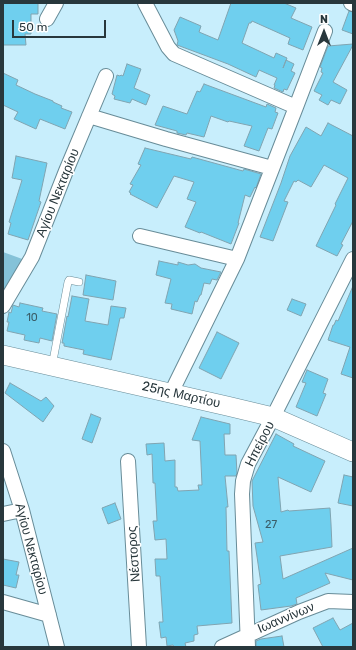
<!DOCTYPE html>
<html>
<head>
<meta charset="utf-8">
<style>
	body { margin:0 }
	#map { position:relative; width:356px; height:650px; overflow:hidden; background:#c8eefc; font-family:Rubik,sans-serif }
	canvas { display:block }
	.frame { position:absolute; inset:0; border:4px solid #28373c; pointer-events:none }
	.north { position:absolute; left:304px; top:12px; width:40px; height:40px; -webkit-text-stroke:3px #fff; paint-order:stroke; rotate:0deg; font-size:11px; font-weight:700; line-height:16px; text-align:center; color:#28373c }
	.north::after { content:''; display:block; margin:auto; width:14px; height:18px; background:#28373c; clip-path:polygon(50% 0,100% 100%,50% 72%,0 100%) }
	.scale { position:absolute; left:12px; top:20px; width:94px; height:18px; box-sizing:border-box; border:2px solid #28373c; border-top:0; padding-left:5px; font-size:12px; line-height:14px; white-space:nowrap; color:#28373c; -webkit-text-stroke:3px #fff; paint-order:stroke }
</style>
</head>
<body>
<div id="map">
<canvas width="356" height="650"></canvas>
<div class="frame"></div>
<div class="north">N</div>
<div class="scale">50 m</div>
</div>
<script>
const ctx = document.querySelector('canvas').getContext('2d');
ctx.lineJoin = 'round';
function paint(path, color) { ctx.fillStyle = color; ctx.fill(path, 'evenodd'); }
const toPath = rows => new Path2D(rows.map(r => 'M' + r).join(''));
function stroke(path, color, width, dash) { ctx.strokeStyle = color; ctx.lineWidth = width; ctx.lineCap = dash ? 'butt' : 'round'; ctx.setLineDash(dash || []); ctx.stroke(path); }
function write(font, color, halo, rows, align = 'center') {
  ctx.font = font + ' Rubik,sans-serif'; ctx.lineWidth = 3; ctx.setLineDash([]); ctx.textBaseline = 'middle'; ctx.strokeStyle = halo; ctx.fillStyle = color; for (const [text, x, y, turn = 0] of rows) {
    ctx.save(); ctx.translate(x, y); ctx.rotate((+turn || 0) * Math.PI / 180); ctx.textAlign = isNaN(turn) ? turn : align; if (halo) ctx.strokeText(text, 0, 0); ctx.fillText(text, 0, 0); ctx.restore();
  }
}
paint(toPath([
	[3,252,25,260,3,297]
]), '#85c2d8');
const building = toPath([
	[3,3,38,3,38,14,31,14,31,34,25,34,26,45,3,45,3,3],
	[231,3,284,3,296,8,291,18,312,27,303,50,288,44,290,38,252,21,251,23,249,23,242,43,274,58,276,53,287,58,283,68,286,60,294,64,291,71,295,73,287,90,284,89,283,92,274,88,275,85,274,85,277,78,259,70,256,77,228,64,177,45,178,41,174,30,180,17,201,26,199,32,218,40,231,3],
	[349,11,353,12,353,34,342,30,349,11],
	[353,44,353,45,333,82,347,90,340,104,331,100,328,105,319,100,322,95,314,91,323,73,321,72,322,68,320,67,328,46,353,44],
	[127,64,141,69,134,88,150,95,146,105,132,99,130,103,114,99,115,96,112,94,117,75,120,76,121,75,123,76,127,64],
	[3,73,18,80,16,85,35,94,53,101,53,102,62,106,61,108,72,112,65,129,40,119,36,129,14,119,18,112,3,105,3,73],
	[204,84,266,107,267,104,276,108,275,112,278,113,272,129,268,128,259,151,244,146,252,126,229,121,228,122,211,116,204,137,187,133,186,135,177,133,177,131,155,125,163,106,187,114,197,91,200,92,204,84],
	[328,123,353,136,353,221,341,244,343,245,337,256,316,246,336,205,335,204,348,178,324,165,311,187,298,180,296,182,294,181,284,201,288,202,273,241,260,237,281,183,290,156,306,127,321,136,328,123],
	[145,148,191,159,192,157,243,171,244,169,261,174,256,188,255,187,250,197,245,195,238,223,239,223,231,244,201,232,200,233,185,227,196,202,187,199,194,182,174,176,157,208,130,194,131,193,129,192,133,185,130,184,141,165,138,164,145,148],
	[16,156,47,163,39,201,41,202,28,240,8,234,11,223,9,222,22,180,12,178,16,156],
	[159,261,178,265,178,262,188,265,195,264,201,268,221,272,217,280,212,279,210,284,204,283,201,295,200,295,197,302,195,301,192,314,171,309,172,304,165,303,171,279,156,275,159,261],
	[86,275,116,281,113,300,83,295,86,275],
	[353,286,353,378,341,374,350,347,328,340,333,325,334,325,336,320,338,321,353,286],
	[72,296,89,299,85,321,108,325,111,306,126,308,124,318,120,318,111,360,83,354,84,350,64,346,64,343,62,343,67,316,68,317,72,296],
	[292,299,306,304,301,316,287,310,292,299],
	[20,303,43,308,42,311,57,314,52,341,40,338,39,343,24,340,25,335,7,331,9,322,7,322,9,312,11,313,13,305,19,307,20,303],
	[217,332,239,343,221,379,199,368,217,332],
	[307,370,328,379,323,393,326,394,317,416,296,407,306,383,302,382,307,370],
	[10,383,41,401,46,397,54,406,43,422,5,393,10,383],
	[91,414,101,418,92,443,82,439,91,414],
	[201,417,230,424,230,434,224,434,225,455,236,455,237,473,236,476,225,476,228,507,226,507,227,551,229,551,232,623,197,626,198,634,194,635,194,641,185,643,186,647,174,647,173,645,167,646,166,637,161,638,159,622,163,622,160,576,156,576,155,559,167,559,166,539,155,540,153,521,157,521,155,483,153,483,152,454,147,455,146,444,164,443,165,461,175,460,175,487,177,487,178,491,199,490,198,485,202,485,200,441,192,440,201,417],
	[276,434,294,444,293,446,325,461,311,492,278,477,281,512,288,510,289,511,330,508,331,524,332,547,280,556,283,579,353,548,353,580,325,573,330,583,296,598,297,604,291,606,261,610,258,585,261,584,255,543,263,542,253,506,252,481,276,434],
	[344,475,353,477,353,506,338,503,344,475],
	[115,503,121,519,108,524,102,508,115,503],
	[3,559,19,562,16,575,19,575,16,588,3,585,3,559],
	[333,618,340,630,353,623,353,647,323,647,313,628,333,618],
	[282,636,284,647,256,647,256,641,261,639,282,636]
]);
paint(building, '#6fcfee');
stroke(building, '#80a4b1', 1);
const lane = toPath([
	[52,366,68,282,69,280,79,282]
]);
const street = toPath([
	[145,3,168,47,174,54,296,107],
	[351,3,353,4],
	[47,19,56,3],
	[89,116,166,139,272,168],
	[140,236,237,259],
	[3,306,32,257,66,171,106,76],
	[171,393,237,259,296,107,325,31],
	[3,451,22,510,57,647],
	[128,461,139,647],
	[3,514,22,510],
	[3,602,49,615],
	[222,647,299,612,328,601,353,602],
	[248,647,242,494,243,481,248,464,273,417,353,259]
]);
const secondary = toPath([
	[3,355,227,406,273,417,353,452]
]);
stroke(lane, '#688c98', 8);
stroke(street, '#688c98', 16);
stroke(secondary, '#688c98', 20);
stroke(lane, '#fff', 7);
stroke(street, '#fff', 14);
stroke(secondary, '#fff', 19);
write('11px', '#3a5d68', null, [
	["10",32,318],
	["27",271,525]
]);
write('13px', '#28373c', '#fff', [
	["Αγίου Νεκταρίου",58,193,-68],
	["25ης Μαρτίου",181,395,13],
	["Ηπείρου",260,444,-63],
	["Αγίου Νεκταρίου",31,549,75],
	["Νέστορος",134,554,-94],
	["Ιωαννίνων",286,618,-23]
]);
</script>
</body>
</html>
